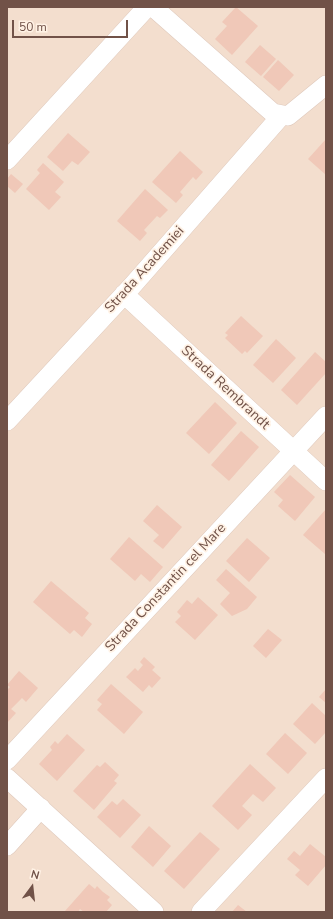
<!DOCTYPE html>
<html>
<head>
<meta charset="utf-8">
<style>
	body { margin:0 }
	#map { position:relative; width:333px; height:919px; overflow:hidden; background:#fceddf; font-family:"Nunito Sans",sans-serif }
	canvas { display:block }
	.frame { position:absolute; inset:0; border:8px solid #715248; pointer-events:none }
	.north { position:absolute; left:12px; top:867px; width:40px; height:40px; -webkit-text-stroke:3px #fff2e5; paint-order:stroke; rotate:15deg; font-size:11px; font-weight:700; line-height:16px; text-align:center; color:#715248 }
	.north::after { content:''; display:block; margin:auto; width:14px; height:18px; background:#715248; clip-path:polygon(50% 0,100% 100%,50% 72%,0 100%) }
	.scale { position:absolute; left:12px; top:20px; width:116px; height:18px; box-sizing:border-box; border:2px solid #715248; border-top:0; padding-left:5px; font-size:12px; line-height:14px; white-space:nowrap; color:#715248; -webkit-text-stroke:3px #fff2e5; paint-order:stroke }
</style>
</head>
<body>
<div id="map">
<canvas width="333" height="919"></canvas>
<div class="frame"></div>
<div class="north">N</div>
<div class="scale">50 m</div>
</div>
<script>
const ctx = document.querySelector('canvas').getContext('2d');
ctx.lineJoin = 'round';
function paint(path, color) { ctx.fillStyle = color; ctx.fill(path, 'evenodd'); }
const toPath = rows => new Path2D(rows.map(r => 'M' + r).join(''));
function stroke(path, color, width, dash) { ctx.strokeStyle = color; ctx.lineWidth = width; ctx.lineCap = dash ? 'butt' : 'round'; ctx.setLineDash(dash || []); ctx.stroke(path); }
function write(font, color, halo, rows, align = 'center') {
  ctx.font = font + ' "Nunito Sans",sans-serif'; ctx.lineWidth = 3.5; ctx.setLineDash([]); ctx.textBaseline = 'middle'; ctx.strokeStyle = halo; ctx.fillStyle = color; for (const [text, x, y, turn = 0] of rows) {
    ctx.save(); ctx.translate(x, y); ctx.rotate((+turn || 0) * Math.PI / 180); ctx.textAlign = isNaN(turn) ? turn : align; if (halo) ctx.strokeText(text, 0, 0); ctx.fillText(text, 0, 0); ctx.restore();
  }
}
paint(toPath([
	[7,7,326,7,326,912,7,912]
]), '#f3dece');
paint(toPath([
	[236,7,258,26,232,55,215,39,227,26,222,22],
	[260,45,276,59,261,76,245,62],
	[278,60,294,75,279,91,263,77],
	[68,133,90,152,78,165,72,161,63,171,47,157],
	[326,139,326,175,308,159],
	[180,151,203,172,196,180,193,177,180,192,183,195,176,203,152,182],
	[43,163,64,182,55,192,61,197,49,210,26,189,40,173,37,170],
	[11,174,23,184,15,193,7,186,7,179],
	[145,189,168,210,160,218,157,216,144,230,147,233,140,241,117,221],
	[241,316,263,336,247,353,245,351,242,354,225,338,228,335,225,333],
	[276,339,296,358,273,383,253,365],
	[315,352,326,362,326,373,297,405,281,390],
	[215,402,237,423,209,454,186,433],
	[241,431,259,447,229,481,211,465],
	[290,475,315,497,295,521,278,506,283,500,274,492],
	[157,505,182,527,163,549,153,541,159,535,143,521],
	[326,509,326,554,325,554,303,535],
	[129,537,163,567,150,582,141,574,135,581,110,559],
	[247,538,270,558,249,582,226,561],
	[226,569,257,597,247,609,232,616,220,604,230,593,216,580],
	[51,581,89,613,85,618,92,624,82,637,74,630,70,634,33,602],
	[198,597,218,615,195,640,175,622,181,616,177,612,187,600,192,604],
	[268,629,282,640,266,658,253,646],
	[144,657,155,667,152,670,161,678,152,688,149,685,143,692,126,677,135,668,138,671,143,665,140,662],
	[19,671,38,688,26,702,22,698,11,709,16,713,7,723,7,690,10,687,7,685],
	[111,684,143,712,124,734,97,710,102,704,97,700],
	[326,689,326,703,319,697],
	[312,703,326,716,326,732,315,744,293,724],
	[285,733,307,753,288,774,266,754],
	[67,734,85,750,57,781,39,764,52,750,50,747,55,741,58,744],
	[105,762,119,775,114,781,117,783,94,810,73,791,97,765,100,767],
	[250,764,276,788,263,802,253,794,242,806,252,815,238,830,212,806],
	[123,799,141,815,120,838,97,817,112,801,117,805],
	[149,826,171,846,153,867,131,847],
	[200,832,220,849,184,889,164,871],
	[310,844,326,857,326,865,308,886,295,875,300,870,287,859,294,851,300,856],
	[89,884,95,889,97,886,103,892,110,897,107,900,112,905,106,912,84,912,80,909,78,912,67,912,65,911],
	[238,905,247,912,232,912]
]), '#f0c8b8');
const minor = toPath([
	[153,7,273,113,288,116,326,85],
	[7,160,147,7],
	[124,294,326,481],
	[7,421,132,286,281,116],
	[7,760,326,416],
	[7,778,154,912],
	[7,846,41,808],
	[201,912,326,778]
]);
stroke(minor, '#dfc9bc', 20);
stroke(minor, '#fff', 19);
write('14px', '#715248', '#fff2e5', [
	["Strada Academiei",145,270,-48],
	["Strada Rembrandt",225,388,43],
	["Strada Constantin cel Mare",166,588,-47]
]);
</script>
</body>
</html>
